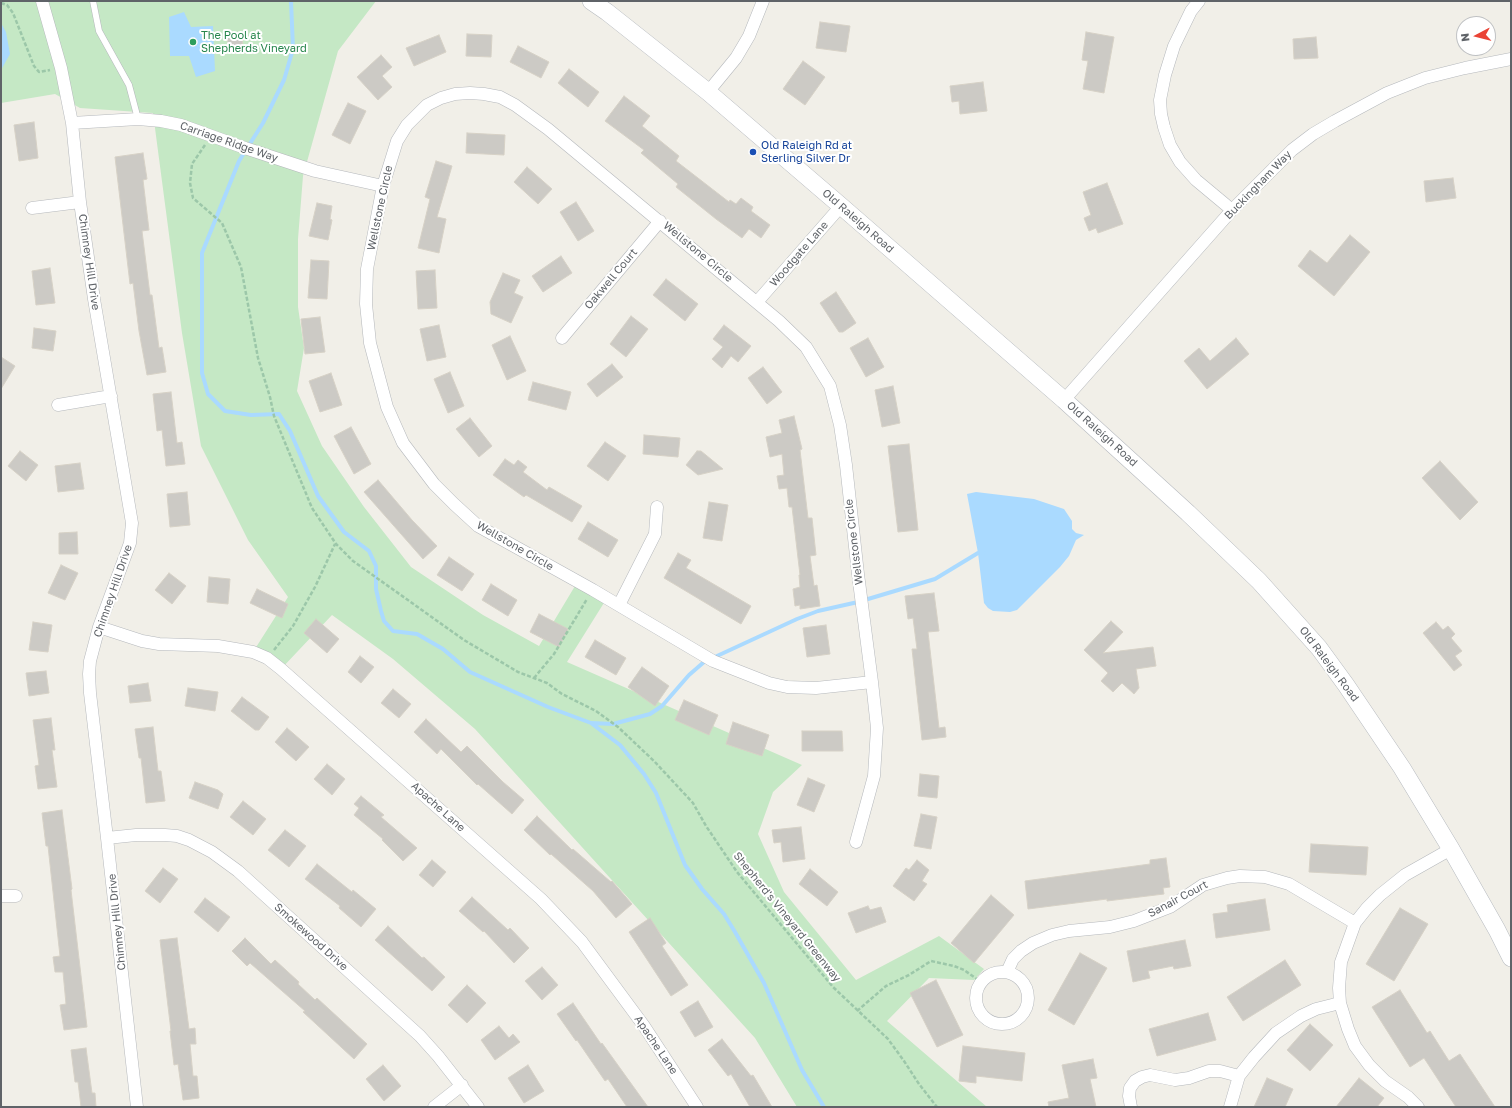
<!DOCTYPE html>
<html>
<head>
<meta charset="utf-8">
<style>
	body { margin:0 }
	#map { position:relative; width:1512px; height:1108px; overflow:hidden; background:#f1efe8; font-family:"Golos Text",sans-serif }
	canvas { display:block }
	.frame { position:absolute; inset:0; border:2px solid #5f6368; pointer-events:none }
	.north { position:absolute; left:1456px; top:16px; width:40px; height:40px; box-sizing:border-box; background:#fff; border:1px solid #bfc1c3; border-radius:50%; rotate:263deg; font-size:11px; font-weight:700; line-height:16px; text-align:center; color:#5f6368 }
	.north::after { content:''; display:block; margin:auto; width:14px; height:18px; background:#ea4335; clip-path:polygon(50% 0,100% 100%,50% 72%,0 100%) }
</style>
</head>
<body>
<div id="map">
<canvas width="1512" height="1108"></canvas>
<div class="frame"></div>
<div class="north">N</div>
</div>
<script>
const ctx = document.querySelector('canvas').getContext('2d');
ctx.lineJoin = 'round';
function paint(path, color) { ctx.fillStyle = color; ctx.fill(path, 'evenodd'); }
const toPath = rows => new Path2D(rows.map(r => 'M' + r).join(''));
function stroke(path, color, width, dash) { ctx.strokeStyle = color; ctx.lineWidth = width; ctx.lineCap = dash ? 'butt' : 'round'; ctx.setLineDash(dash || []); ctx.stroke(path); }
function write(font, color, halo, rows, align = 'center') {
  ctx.font = font + ' "Golos Text",sans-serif'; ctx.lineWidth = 4; ctx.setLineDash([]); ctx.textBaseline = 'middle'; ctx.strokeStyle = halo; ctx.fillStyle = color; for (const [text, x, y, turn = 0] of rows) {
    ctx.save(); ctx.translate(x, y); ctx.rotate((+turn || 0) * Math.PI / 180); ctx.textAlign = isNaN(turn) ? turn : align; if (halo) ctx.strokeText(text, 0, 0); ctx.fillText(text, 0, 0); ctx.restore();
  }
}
paint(toPath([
	[1,1,376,1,338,51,303,176,298,239,298,307,304,348,297,391,322,446,364,507,411,567,483,615,539,646,578,581,607,598,567,662,802,765,773,792,758,834,784,892,856,980,939,936,984,969,974,980,929,978,887,1021,987,1107,797,1107,755,1038,475,729,393,659,332,615,281,669,253,652,288,597,248,540,201,446,182,333,153,113,80,108,55,94,1,103]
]), '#c5e8c5');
paint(toPath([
	[184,12,191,27,213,26,215,71,196,77,189,56,170,56,169,17],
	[1,23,6,32,10,54,1,70],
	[976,492,1034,499,1064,509,1072,521,1072,529,1076,533,1084,535,1076,540,1069,556,1060,567,1017,610,1010,612,993,611,988,608,984,603,978,553,967,494]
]), '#aadaff');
stroke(toPath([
	[291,1,293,49,284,80,263,123,239,161,202,253,202,373,208,394,225,411,251,415,279,414,290,431,318,496,344,532,369,551,376,566,376,589,381,611,384,621,393,631,417,634,443,649,470,672,548,707,591,723,620,745,644,774,656,793,685,865,702,889,724,914,735,932,764,983,802,1070,824,1107],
	[591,723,613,724,650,714,662,706,689,675,704,662,797,619,818,611,858,602,935,579,978,553,984,553]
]), '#aadaff', 4);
const building = toPath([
	[820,22,850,26,846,52,816,48,820,22],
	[1086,32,1114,37,1104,93,1083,89,1088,61,1082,60,1086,32],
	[467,34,492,35,491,57,466,56,467,34],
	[242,35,243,50,229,52,227,37,242,35],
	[439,35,446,52,414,66,406,48,439,35],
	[1316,37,1318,58,1294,59,1293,39,1316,37],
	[518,46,549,62,541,78,510,62,518,46],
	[381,55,392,67,382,76,392,87,378,100,357,77,381,55],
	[803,61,825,77,805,105,783,89,803,61],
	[569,69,599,92,588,107,558,83,569,69],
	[983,82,987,111,960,114,959,101,952,102,950,86,983,82],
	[624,96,650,116,642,126,679,156,676,161,729,202,730,200,736,204,741,198,753,207,751,211,770,225,761,238,749,229,742,238,716,219,676,187,678,184,641,153,644,150,605,121,624,96],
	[348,103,366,111,350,144,332,135,348,103],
	[34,122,38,158,19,161,14,125,34,122],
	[467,133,505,135,504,155,466,153,467,133],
	[143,153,147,179,143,180,149,230,142,231,150,295,152,295,159,348,162,347,166,372,147,375,139,331,133,283,130,284,115,157,143,153],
	[436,161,452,166,437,217,446,219,439,253,418,248,430,199,425,197,436,161],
	[527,167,552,189,538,204,514,182,527,167],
	[1453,178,1456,198,1426,202,1424,181,1453,178],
	[1107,183,1123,224,1098,233,1096,228,1089,231,1084,218,1091,215,1083,192,1107,183],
	[576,202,594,231,578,241,560,212,576,202],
	[317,203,332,206,330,219,332,220,328,240,309,236,317,203],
	[1350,235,1370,252,1334,296,1298,266,1310,250,1327,263,1350,235],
	[561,256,572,273,543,292,532,276,561,256],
	[311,260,329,261,327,299,308,298,311,260],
	[50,268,55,303,36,305,32,271,50,268],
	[435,270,437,308,418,309,416,271,435,270],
	[503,273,520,280,514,293,523,297,511,323,491,314,490,302,503,273],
	[666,279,698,304,685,321,653,295,666,279],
	[836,292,856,323,843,332,839,332,820,303,836,292],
	[631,316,648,329,626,357,610,344,631,316],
	[320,317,325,352,305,354,301,319,320,317],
	[439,325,446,357,427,361,420,329,439,325],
	[724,325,751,346,738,362,731,356,722,368,712,359,723,347,713,339,724,325],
	[34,328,56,331,53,351,32,348,34,328],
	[510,336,526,371,507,380,492,345,510,336],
	[868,338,884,367,866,377,850,348,868,338],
	[1236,338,1249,354,1207,389,1184,361,1199,348,1210,361,1236,338],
	[1,357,15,366,1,389,1,357],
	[612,364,623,377,597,397,587,384,612,364],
	[763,367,782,392,767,404,748,378,763,367],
	[450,372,464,406,448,413,434,379,450,372],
	[331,373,342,405,320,412,309,381,331,373],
	[533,382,571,392,566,410,528,400,533,382],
	[893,386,900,423,882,427,875,390,893,386],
	[171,392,177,443,182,442,185,464,166,466,162,430,157,431,153,394,171,392],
	[794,416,802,449,800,450,808,518,812,518,816,555,810,556,814,586,817,585,820,606,800,609,800,605,795,606,793,589,800,587,799,575,800,575,792,507,789,507,787,488,779,489,777,476,784,475,782,454,770,457,766,437,782,433,779,420,794,416],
	[470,418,492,446,479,457,456,429,470,418],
	[351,427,371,464,354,474,334,436,351,427],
	[644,435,680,438,678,457,643,454,644,435],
	[605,442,626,456,608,481,587,466,605,442],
	[909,444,918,530,898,532,888,446,909,444],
	[20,451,38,465,26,481,8,466,20,451],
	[697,451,701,451,723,469,698,475,686,465,697,451],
	[505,459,514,465,518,460,527,467,523,472,547,490,549,487,582,506,572,522,526,495,524,497,493,475,505,459],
	[1440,461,1478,502,1460,520,1422,478,1440,461],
	[80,463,84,489,58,492,55,466,80,463],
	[378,480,412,520,437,546,423,559,364,492,378,480],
	[187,492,190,525,170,527,167,494,187,492],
	[709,502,728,505,722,541,703,538,709,502],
	[588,522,618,540,608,557,578,539,588,522],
	[77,532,78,554,59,554,59,533,77,532],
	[678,553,691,560,686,568,751,606,741,624,664,578,678,553],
	[449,557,474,574,462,591,437,575,449,557],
	[61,565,78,573,65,600,48,593,61,565],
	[169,573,186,586,172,604,155,590,169,573],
	[209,577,230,579,228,604,207,602,209,577],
	[491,584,517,600,508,616,482,600,491,584],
	[257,589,288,604,282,618,250,603,257,589],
	[934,593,939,631,928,632,939,728,945,727,946,737,922,740,912,649,917,649,913,618,908,619,905,596,934,593],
	[539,614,568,629,559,647,530,632,539,614],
	[316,619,339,639,327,653,304,633,316,619],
	[1111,621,1123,632,1103,653,1153,647,1156,666,1136,669,1139,688,1134,694,1122,683,1113,692,1101,681,1108,673,1084,650,1111,621],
	[33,622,52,625,48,652,29,650,33,622],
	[1436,622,1443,630,1448,626,1455,634,1451,638,1462,651,1455,656,1462,665,1454,671,1423,633,1436,622],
	[826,625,830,654,807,657,803,628,826,625],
	[595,640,626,658,616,675,585,657,595,640],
	[360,656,374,667,361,683,348,672,360,656],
	[642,667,669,686,655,706,628,687,642,667],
	[46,671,49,693,29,696,26,673,46,671],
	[148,683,151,701,130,703,128,686,148,683],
	[188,688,218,692,215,711,185,706,188,688],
	[393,689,411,704,399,718,381,703,393,689],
	[242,697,269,717,259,730,255,730,231,711,242,697],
	[684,700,718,715,709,735,675,720,684,700],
	[51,718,55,750,52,750,57,787,38,789,35,766,39,765,33,720,51,718],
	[426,719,461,752,467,746,503,782,524,800,512,814,478,784,477,785,441,749,437,754,414,732,426,719],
	[733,722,769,735,762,756,726,744,733,722],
	[153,727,158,771,161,771,165,801,146,803,141,758,139,758,135,729,153,727],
	[287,728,309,747,296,761,275,742,287,728],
	[802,731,842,731,843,751,802,751,802,731],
	[327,764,345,779,332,795,314,779,327,764],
	[920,774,939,776,937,798,918,796,920,774],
	[808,778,825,785,814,812,797,805,808,778],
	[195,782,218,790,223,794,218,809,189,798,195,782],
	[361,796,384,815,381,817,417,848,403,861,382,840,383,839,354,815,359,808,354,804,361,796],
	[243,801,266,819,253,835,230,817,243,801],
	[62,810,72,889,71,890,87,1027,64,1030,60,1005,66,1004,63,972,55,972,53,957,60,956,48,846,46,846,42,813,62,810],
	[921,814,937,817,931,849,914,846,921,814],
	[537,816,572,850,573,849,611,882,612,881,632,904,616,918,593,891,551,854,550,855,524,830,537,816],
	[801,827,805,859,783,862,781,842,774,843,772,830,801,827],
	[285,830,306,846,289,867,268,850,285,830],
	[1311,844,1368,847,1366,875,1309,872,1311,844],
	[1166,858,1170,887,1163,888,1164,894,1107,901,1107,899,1028,909,1025,881,1150,864,1150,860,1166,858],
	[432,860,446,872,433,887,419,875,432,860],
	[917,860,929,870,922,881,927,884,914,901,893,886,906,868,909,870,917,860],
	[317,864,352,892,353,890,376,909,361,927,339,908,340,906,305,879,317,864],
	[163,868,178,879,160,903,145,891,163,868],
	[810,869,838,892,827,906,799,884,810,869],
	[991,895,1014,915,974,963,951,943,991,895],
	[472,897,508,930,510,928,529,948,514,963,484,931,483,932,459,911,472,897],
	[205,898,230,917,218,932,194,912,205,898],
	[1265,899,1270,930,1216,938,1213,914,1228,912,1227,905,1265,899],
	[868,906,870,910,881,907,886,922,856,933,848,913,868,906],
	[1400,908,1428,924,1394,981,1366,964,1400,908],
	[650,918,666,943,662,946,688,985,671,996,629,932,650,918],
	[388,926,422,958,424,957,445,977,432,991,375,940,388,926],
	[177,938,189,1029,195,1028,196,1044,190,1044,193,1076,197,1076,199,1098,183,1100,178,1064,174,1065,170,1031,171,1031,160,940,177,938],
	[245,938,271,964,275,960,299,982,298,984,315,1000,317,998,367,1044,354,1059,303,1012,305,1011,250,963,247,966,232,951,245,938],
	[1185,940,1191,966,1174,969,1173,966,1148,971,1150,978,1133,982,1127,951,1185,940],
	[1080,953,1107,968,1074,1025,1048,1010,1080,953],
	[1285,960,1301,985,1243,1021,1227,997,1285,960],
	[542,967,558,985,542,1000,525,981,542,967],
	[936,980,963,1035,937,1047,910,993,936,980],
	[467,985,486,1003,467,1023,448,1005,467,985],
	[1400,990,1427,1033,1430,1031,1449,1061,1460,1054,1495,1107,1456,1107,1424,1058,1410,1067,1372,1007,1400,990],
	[698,1001,713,1027,695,1037,680,1012,698,1001],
	[573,1003,601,1044,602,1043,648,1107,627,1107,608,1079,605,1081,577,1040,576,1041,557,1014,573,1003],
	[1208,1013,1216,1040,1157,1056,1149,1029,1208,1013],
	[1310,1024,1333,1045,1310,1071,1287,1050,1310,1024],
	[499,1026,509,1038,513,1034,520,1042,495,1060,481,1040,499,1026],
	[722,1039,751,1076,753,1075,772,1107,750,1107,731,1074,728,1076,708,1050,722,1039],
	[963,1046,1025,1053,1022,1081,976,1076,976,1083,959,1081,963,1046],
	[86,1048,92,1093,95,1093,96,1107,81,1107,78,1082,75,1082,71,1050,86,1048],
	[1093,1059,1097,1078,1090,1079,1096,1107,1049,1107,1048,1102,1069,1098,1062,1065,1093,1059],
	[383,1065,401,1086,384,1101,366,1079,383,1065],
	[528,1065,544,1091,524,1103,508,1078,528,1065],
	[1267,1078,1293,1089,1285,1107,1254,1107,1267,1078],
	[1359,1078,1384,1098,1377,1107,1336,1107,1359,1078]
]);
paint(building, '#cccac5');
stroke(building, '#d6d1c6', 1);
const service = toPath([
	[93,1,99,31,129,85,138,119]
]);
const minor = toPath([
	[42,1,61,68,72,123,80,202,94,299,132,523,130,543,99,627,90,661,89,674,90,693,107,838,137,1107],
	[1199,1,1191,11,1174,46,1165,75,1160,100,1161,114,1164,127,1170,145,1180,162,1196,180,1232,210],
	[708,92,736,58,749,36,763,1],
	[72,123,138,119,161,121,181,125,245,148,315,171,383,186],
	[32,208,80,202],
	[757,302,841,206],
	[562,338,660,221],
	[1064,400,1232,210,1292,150,1313,134,1335,121,1387,93,1425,78,1465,68,1511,59],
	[58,405,111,396],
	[619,605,655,534,657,507],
	[99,627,142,641,159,644,218,646,253,652,267,658,281,669,541,899,582,942,644,1026,697,1107],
	[107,838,136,835,165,835,177,836,189,840,212,852,238,871,420,1036,438,1056,478,1107],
	[856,842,874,776,877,728,872,682,858,574,846,465,840,425,830,386,806,347,779,321,548,129,515,105,500,97,484,94,470,93,455,94,441,98,427,105,407,125,397,141,383,186,367,269,366,304,370,343,387,407,403,443,434,484,454,504,478,526,593,590,713,661,769,683,787,687,816,688,872,682],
	[1,896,16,896],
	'976 998a26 26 0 1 1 52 0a26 26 0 1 1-52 0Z',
	[1007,972,1013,959,1021,951,1033,943,1052,935,1069,931,1110,927,1134,921,1170,907,1203,885,1227,878,1240,876,1265,877,1289,884,1355,923],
	[434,1107,462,1085],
	[1131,1107,1129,1096,1130,1088,1135,1081,1142,1077,1150,1075,1175,1080,1189,1078,1209,1071,1220,1071,1239,1076],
	[1230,1107,1239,1076,1254,1057,1276,1033,1301,1016,1316,1009,1340,1003],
	[1418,1107,1408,1097,1385,1081,1369,1065,1355,1046,1348,1029,1340,1003,1339,988,1341,962,1355,923,1367,908,1380,895,1405,875,1451,849]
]);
const secondary = toPath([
	[591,1,607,12,708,92,841,206,1064,400,1188,513,1259,581,1319,648,1346,685,1402,768,1451,849,1497,930,1511,958]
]);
stroke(service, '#b5b8bc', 7);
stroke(minor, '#b5b8bc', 13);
stroke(secondary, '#b6babf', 18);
stroke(toPath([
	[1,3,7,5,13,13,34,66,39,72,50,70],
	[205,145,192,164,190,183,193,198,222,223,241,267,258,358,270,397,274,416,312,508,336,544,353,561,464,640,518,672,547,683,562,694,596,711,618,727,654,761,693,803,706,826,737,872,833,987,888,1039,904,1061,919,1084,937,1107],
	[274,650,293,626,315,587,335,544],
	[534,678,554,654,587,599],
	[857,1011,886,986,909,975,931,961,954,966,964,970,981,982]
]), '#9cc7a9', 2.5, [4, 2]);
stroke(service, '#fff', 6);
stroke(minor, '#fff', 12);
stroke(secondary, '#fff', 17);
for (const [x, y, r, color] of [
	[193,42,4,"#2e9e5b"],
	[753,152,4,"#1a4fb4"]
]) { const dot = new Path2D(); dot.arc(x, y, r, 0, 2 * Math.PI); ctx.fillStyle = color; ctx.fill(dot); stroke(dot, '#fff', 1.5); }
write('11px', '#27864d', '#fff', [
	["The Pool at",201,36],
	["Shepherds Vineyard",201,49]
], 'left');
write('11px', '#5f6368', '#fff', [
	["Carriage Ridge Way",229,142,19],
	["Buckingham Way",1258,185,-46],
	["Wellstone Circle",380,208,-78],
	["Old Raleigh Road",858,221,41],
	["Wellstone Circle",698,252,40],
	["Woodgate Lane",799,254,-49],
	["Chimney Hill Drive",89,262,82],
	["Oakwell Court",611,279,-50],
	["Old Raleigh Road",1102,434,42],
	["Wellstone Circle",854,542,-97],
	["Wellstone Circle",515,546,30],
	["Chimney Hill Drive",113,591,-71],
	["Old Raleigh Road",1329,664,53],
	["Apache Lane",438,807,42],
	["Sanair Court",1178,899,-28],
	["Shepherd's Vineyard Greenway",787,917,51],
	["Chimney Hill Drive",117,922,-96],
	["Smokewood Drive",311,937,42],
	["Apache Lane",656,1045,56]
]);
write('11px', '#164399', '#fff', [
	["Old Raleigh Rd at",761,146],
	["Sterling Silver Dr",761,159]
], 'left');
</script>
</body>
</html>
